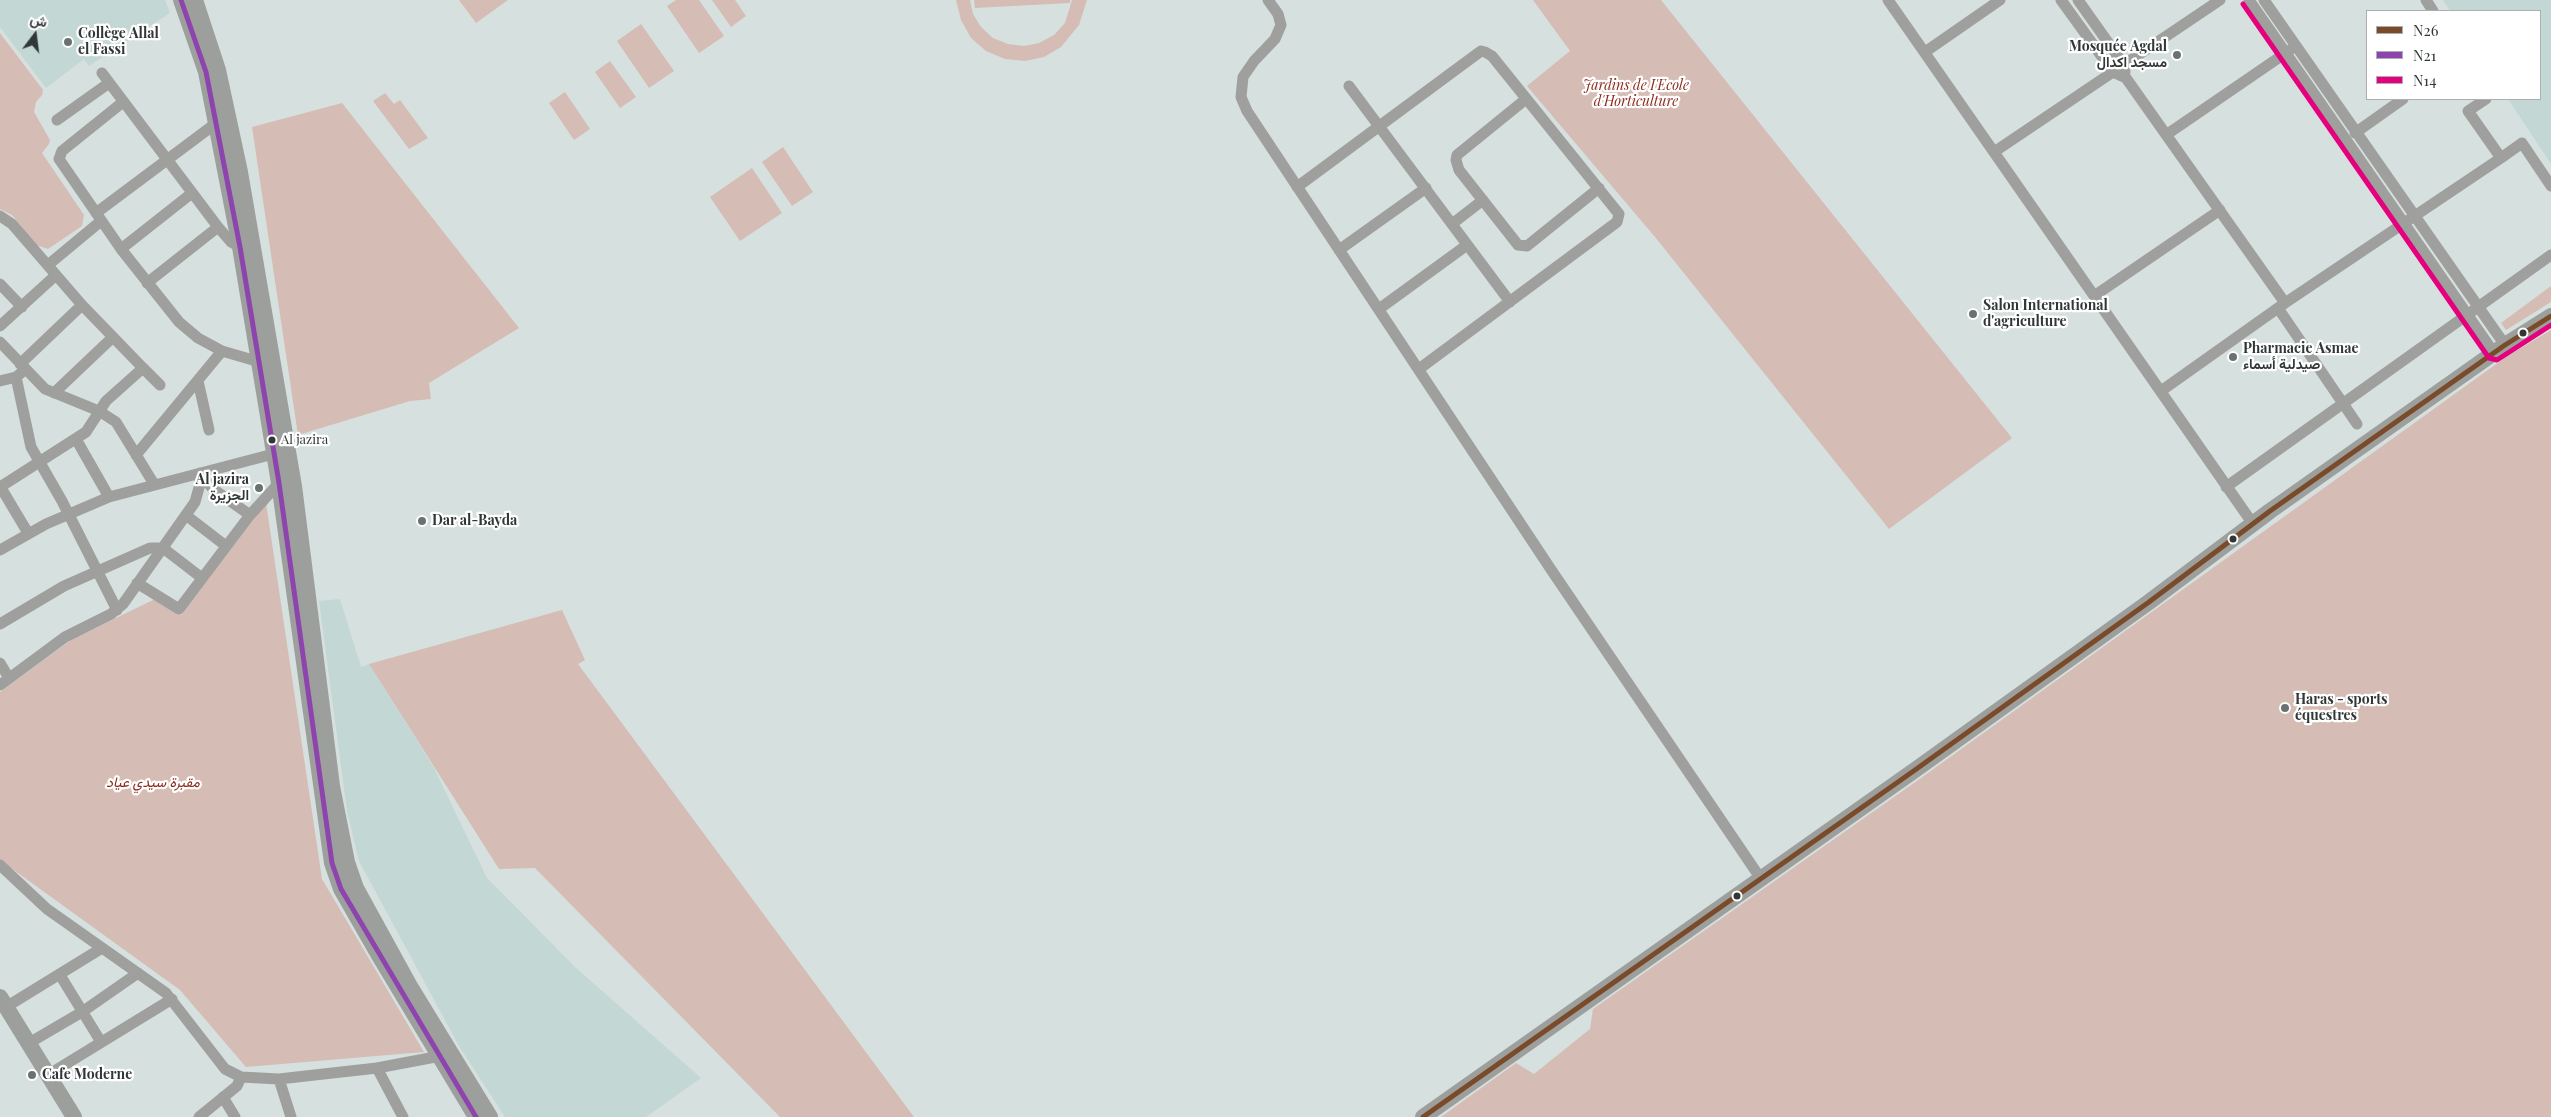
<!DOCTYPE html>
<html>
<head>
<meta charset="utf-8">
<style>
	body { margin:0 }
	#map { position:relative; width:2551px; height:1117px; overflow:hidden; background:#d6e0de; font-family:"Playfair Display",Vazirmatn,serif }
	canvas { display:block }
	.legend { position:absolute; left:2366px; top:10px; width:175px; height:90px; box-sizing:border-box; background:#fff; border:1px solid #acafaf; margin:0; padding:6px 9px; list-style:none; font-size:15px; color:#303736 }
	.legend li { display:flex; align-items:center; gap:10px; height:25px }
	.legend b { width:25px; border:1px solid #acafaf }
	.north { position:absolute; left:10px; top:10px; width:50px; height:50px; -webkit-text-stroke:4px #fff; paint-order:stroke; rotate:15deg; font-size:14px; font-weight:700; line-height:20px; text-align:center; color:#303736 }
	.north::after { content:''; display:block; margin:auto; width:18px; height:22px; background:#303736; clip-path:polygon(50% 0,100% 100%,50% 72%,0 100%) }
</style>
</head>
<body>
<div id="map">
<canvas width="2551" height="1117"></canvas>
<ul class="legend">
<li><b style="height:6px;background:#7a4b2a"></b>N26</li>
<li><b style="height:6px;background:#8e44ad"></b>N21</li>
<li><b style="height:6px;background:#e5007d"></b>N14</li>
</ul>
<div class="north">ش</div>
</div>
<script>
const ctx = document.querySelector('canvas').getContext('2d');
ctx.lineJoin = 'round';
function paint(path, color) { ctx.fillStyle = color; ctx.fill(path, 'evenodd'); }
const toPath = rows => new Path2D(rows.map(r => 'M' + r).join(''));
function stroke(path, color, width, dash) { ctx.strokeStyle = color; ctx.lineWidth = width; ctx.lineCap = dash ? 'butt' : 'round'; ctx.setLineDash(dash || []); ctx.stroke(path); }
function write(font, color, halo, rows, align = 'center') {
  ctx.font = font + ' "Playfair Display",Vazirmatn,serif'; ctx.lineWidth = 4.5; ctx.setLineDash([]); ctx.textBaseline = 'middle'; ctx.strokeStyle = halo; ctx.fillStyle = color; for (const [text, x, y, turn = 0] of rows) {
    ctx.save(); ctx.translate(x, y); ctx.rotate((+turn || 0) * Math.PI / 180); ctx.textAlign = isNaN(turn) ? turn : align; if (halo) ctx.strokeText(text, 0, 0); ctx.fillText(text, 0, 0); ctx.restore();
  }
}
paint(toPath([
	[0,0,165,0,170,13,89,66,84,59,46,88,0,27],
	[2443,0,2551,0,2551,164,2508,99,2540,99,2540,11,2450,11],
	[340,599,361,667,369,664,434,768,487,878,576,968,701,1078,646,1117,505,1117,459,1046,359,861,347,811,319,601]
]), '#c3d7d4');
paint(toPath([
	[459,0,508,0,476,23],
	[676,0,699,0,724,36,699,53,667,6],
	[712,0,735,0,746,16,731,27],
	[956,0,970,0,973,14,981,27,993,38,1008,44,1024,46,1039,43,1054,35,1065,23,1072,0,1087,0,1079,25,1061,47,1044,57,1025,61,1005,59,986,51,971,38,961,20],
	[974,0,1070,0,1070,3,975,8],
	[1533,0,1661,0,2012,438,1889,529,1655,237,1527,86,1570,51],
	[641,24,674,71,649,88,617,41],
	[0,33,43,90,42,95,36,102,34,112,50,140,49,144,42,153,84,215,82,226,48,249,36,245,12,215,0,209],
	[610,61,636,97,620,108,595,72],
	[565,92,590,129,574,140,549,103],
	[385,93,394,104,400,100,428,138,409,149,373,101],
	[342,103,519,328,429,383,431,399,410,401,298,435,252,127],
	[783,147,813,192,792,206,762,162],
	[752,168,782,213,740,241,710,197],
	[2551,286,2551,302,2506,330,2501,323],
	[2551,330,2551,1117,1441,1117,1516,1063,1534,1074,1590,1029,1593,1009,1921,778,2506,357],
	[266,503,322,879,424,1052,246,1067,180,990,0,860,0,692,71,640,155,599,181,615],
	[562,610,585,660,578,664,914,1117,780,1117,535,868,499,869,369,664]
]), '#d5bcb5');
stroke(toPath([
	[1268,0,1278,14,1281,25,1275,39,1254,61,1243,77,1241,97,1247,111,1552,571,1761,879],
	[1888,0,2253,524],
	[2061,0,2113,72,2126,78,2285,303],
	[2078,0,2124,65,2125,72],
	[2249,0,2494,353],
	[2264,0,2505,345],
	[2426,0,2433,11],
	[1925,52,2000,0],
	[102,73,218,227,231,242,240,247],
	[1349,86,1510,302],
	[1526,99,1457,155,1456,160,1459,170,1518,245,1527,246,1599,188],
	[2486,99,2468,111,2501,158,2522,143,2551,186],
	[123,102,62,151,59,159,121,249,179,322,198,338,222,351],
	[57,120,109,83],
	[2355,133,2403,99],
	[2166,135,2290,50],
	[1994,152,2220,0],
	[1297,187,1481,51,1485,52,1492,56,1619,214,1617,222,1419,369],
	[96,213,211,127,217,126],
	[0,216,12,224,82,305,143,368,106,401,86,432,0,487],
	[1452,224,1483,200],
	[121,249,192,193],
	[1339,250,1426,188],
	[48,265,101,221],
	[147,283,218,227],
	[0,284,22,307],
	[2094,296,2220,210],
	[2278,308,2357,424],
	[1379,309,1467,245],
	[0,326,56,275],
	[0,342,45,389,99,411,116,422,154,484],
	[20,364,82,305],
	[143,368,160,385],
	[16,377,31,447,62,501,117,610],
	[0,381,16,377,21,373],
	[198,381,209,430],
	[2161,391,2285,303,2501,158],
	[54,393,113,337],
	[76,439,109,497],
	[136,455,222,351,263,363],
	[200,473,213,489,250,515],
	[0,486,28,533],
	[2226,487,2551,255],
	[187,516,226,546],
	[0,550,46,524,109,497,281,452],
	[137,583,179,609,250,515,279,483],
	[0,624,64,586,150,548,163,548,202,578],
	[0,663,9,678],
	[0,685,65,637,111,614,123,604,195,502,200,484,200,473],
	[0,865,47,909,166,993,225,1069,241,1077,279,1079,377,1068,403,1117],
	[60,975,101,1042],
	[6,1007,102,948],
	[29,1043,82,1012,138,973],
	[377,1068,446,1055],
	[48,1075,172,999],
	[279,1079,291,1117],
	[223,1097,235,1117],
	[199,1117,237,1086,241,1077]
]), '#9f9f9e', 11);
stroke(toPath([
	[181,0,206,72,240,247,279,483,332,863,341,889,381,959,476,1117],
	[195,0,218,70,240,172,294,486,332,786,347,862,356,888,411,988,490,1117],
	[0,997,74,1117],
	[1423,1117,1915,770,2149,602,2270,511,2505,345,2551,316]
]), '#9d9f9d', 16);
stroke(toPath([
	[1423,1117,1915,770,2149,602,2270,511,2505,345,2551,316]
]), '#7a4b2a', 5);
stroke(toPath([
	[181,0,206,72,240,247,279,483,332,863,341,889,476,1117]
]), '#8e44ad', 5);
stroke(toPath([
	[2243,4,2489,358,2497,360,2551,325]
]), '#e5007d', 5);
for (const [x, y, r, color] of [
	[68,42,5,"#6a7271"],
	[2177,55,5,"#6a7271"],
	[1973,314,5,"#6a7271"],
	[2523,333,4.5,"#303736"],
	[2233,357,5,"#6a7271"],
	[272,440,4.5,"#303736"],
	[259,488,5,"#6a7271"],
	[422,521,5,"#6a7271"],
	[2233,539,4.5,"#303736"],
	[2285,708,5,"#6a7271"],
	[1737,896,4.5,"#303736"],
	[32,1075,5,"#6a7271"]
]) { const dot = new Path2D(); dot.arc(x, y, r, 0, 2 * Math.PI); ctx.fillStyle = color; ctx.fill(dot); stroke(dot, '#fff', 2); }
write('13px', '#303736', '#fff', [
	["Al jazira",281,440]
], 'left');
write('bold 14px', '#303736', '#fff', [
	["Collège Allal",78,34],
	["el Fassi",78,50],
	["Mosquée Agdal",2167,47,"right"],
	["مسجد اكدال",2167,63,"right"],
	["Salon International",1983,306],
	["d'agriculture",1983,322],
	["Pharmacie Asmae",2243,349],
	["صيدلية أسماء",2243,365],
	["Al jazira",249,480,"right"],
	["الجزيرة",249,496,"right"],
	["Dar al-Bayda",432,521],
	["Haras - sports",2295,700],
	["équestres",2295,716],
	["Cafe Moderne",42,1075]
], 'left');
write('italic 14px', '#8b2a1d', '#fff', [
	["Jardins de I'Ecole",1636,86],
	["d'Horticulture",1636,102],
	["مقبرة سيدي عياد",153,783]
]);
</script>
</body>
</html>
